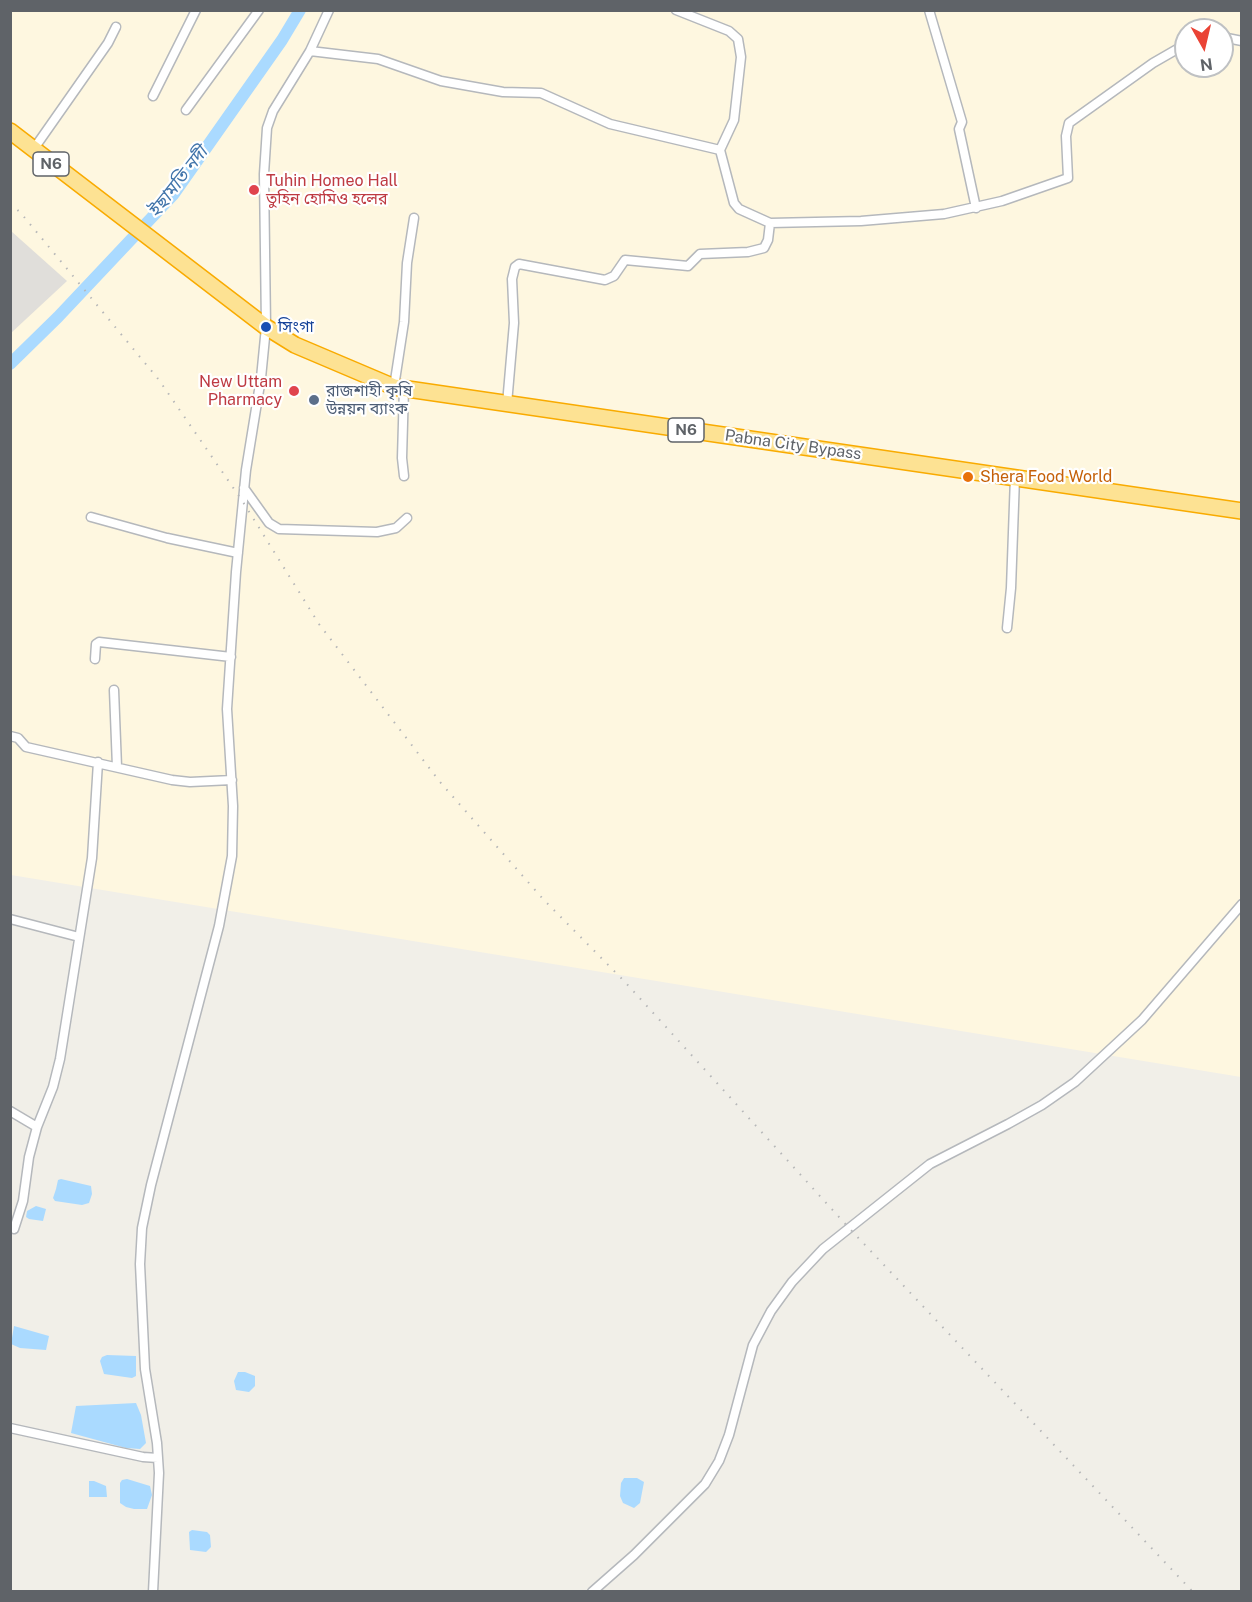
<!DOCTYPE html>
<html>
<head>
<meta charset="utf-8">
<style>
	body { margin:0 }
	#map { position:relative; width:1252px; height:1602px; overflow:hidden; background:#f1efe8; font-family:"Public Sans",sans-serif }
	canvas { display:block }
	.frame { position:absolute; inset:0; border:12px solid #5f6368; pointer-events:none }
	.north { position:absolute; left:1174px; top:18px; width:60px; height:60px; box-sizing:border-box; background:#fff; border:2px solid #bfc1c3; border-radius:50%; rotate:172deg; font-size:16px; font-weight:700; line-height:24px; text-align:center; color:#5f6368 }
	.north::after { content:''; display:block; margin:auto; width:21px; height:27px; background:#ea4335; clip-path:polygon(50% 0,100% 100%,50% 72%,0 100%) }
</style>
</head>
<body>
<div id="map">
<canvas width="1252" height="1602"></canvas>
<div class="frame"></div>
<div class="north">N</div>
</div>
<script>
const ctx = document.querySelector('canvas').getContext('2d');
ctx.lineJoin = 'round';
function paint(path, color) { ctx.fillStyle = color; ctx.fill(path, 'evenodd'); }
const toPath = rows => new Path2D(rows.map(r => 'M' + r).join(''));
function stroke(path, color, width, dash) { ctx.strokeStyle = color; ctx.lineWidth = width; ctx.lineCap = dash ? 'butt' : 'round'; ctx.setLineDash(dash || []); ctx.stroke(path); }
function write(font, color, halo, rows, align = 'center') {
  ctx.font = font + ' "Public Sans","Noto Sans Bengali",sans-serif'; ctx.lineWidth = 4.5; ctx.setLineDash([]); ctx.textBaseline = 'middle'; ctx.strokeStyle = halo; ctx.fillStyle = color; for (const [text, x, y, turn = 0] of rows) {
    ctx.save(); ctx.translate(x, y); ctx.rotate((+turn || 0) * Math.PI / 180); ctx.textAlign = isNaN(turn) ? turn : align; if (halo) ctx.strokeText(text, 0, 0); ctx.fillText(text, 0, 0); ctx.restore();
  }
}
paint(toPath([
	[11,11,1241,11,1241,1077,11,875],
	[1186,30,1222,30,1222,66,1186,66]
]), '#fef7e0');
paint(toPath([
	[11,231,67,281,11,333]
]), '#e0deda');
paint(toPath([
	[61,1179,91,1186,92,1194,89,1203,82,1205,55,1201,53,1198,56,1189,58,1180],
	[36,1206,46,1209,43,1221,29,1219,26,1217,27,1211],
	[14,1326,49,1336,46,1350,20,1348,11,1344],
	[107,1355,136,1356,136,1376,132,1378,104,1374,100,1361,102,1357],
	[238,1372,245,1372,255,1376,255,1386,249,1392,236,1390,234,1381],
	[136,1403,141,1415,146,1443,140,1449,126,1448,71,1433,76,1406],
	[624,1478,637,1478,644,1482,640,1503,634,1508,623,1503,620,1496,621,1483],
	[127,1479,150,1486,152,1495,147,1509,134,1509,126,1507,120,1503,120,1483,122,1480],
	[89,1481,94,1481,106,1486,107,1497,89,1497],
	[192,1530,207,1532,210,1535,211,1547,206,1552,190,1550,189,1532]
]), '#aadaff');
stroke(toPath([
	[10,364,58,317,173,195,282,40,300,10]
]), '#aadaff', 12);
const street = toPath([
	[676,10,729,31,738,39,741,57,734,120,720,150,734,203,739,209,770,223,861,221,944,214,1002,201,1068,178,1066,136,1069,123,1153,63,1186,44],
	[929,10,962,122,959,129,976,208],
	[1222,37,1242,41],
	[310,51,378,59,441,81,503,92,541,93,610,124,720,150],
	[153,96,196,10],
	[186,110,259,10],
	[33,150,108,43,116,27],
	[394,387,404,322,407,263,414,218],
	[404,388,402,458,404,476],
	[507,404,514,323,512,279,515,267,519,264,605,280,614,276,625,260,688,266,700,254,748,252,764,248,768,240,770,223],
	[244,488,269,523,279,529,377,532,396,528,407,518],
	[91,517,167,538,238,553],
	[1007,628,1011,588,1015,477],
	[95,659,96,644,99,642,231,657],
	[114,690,117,767],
	[10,736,18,738,26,747,172,780,190,782,232,780],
	[10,919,79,937],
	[10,1111,37,1127],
	[14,1229,23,1201,29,1157,37,1127,53,1087,60,1059,92,858,98,762],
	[10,1428,143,1457,158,1458],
	[153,1592,159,1473,157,1443,145,1369,140,1264,142,1228,151,1185,219,926,232,856,233,806,227,709,236,572,246,470,261,378,266,327,264,174,267,128,273,111,310,51,329,10],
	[592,1592,634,1555,705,1484,719,1461,729,1435,753,1345,771,1311,792,1282,823,1249,930,1164,1008,1124,1042,1105,1075,1082,1142,1020,1242,904]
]);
const highway = toPath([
	[10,131,266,327,295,345,394,387,1242,511]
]);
stroke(street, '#b5b8bc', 11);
stroke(highway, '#f9ab00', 18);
stroke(street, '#fff', 8);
stroke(highway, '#fde293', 15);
stroke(toPath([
	[10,204,20,212,159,380,243,502,319,624,440,782,543,899,625,982,849,1228,1193,1592]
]), '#b6b7b8', 2, [1.5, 8]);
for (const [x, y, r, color] of [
	[254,190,6,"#e0444e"],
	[266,327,6,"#1a4fb4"],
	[294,391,6,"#e0444e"],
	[314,400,6,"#5c6f8a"],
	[968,477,6,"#e8710a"]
]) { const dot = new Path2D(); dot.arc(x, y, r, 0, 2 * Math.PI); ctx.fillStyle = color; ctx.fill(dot); stroke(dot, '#fff', 2); }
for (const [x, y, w] of [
	[51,164,36],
	[686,430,36]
]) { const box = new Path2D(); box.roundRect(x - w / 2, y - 12, w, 24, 4.5); ctx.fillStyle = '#fff'; ctx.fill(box); stroke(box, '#5f6368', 1.5); }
write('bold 15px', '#5f6368', null, [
	["N6",51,164],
	["N6",686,430]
]);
write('16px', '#be3a42', '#fff', [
	["Tuhin Homeo Hall",266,181],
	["তুহিন হোমিও হলের",266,199],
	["New Uttam",282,382,"right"],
	["Pharmacy",282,400,"right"]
], 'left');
write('16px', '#164399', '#fff', [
	["সিংগা",278,327]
], 'left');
write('16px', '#4e5e75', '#fff', [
	["রাজশাহী কৃষি",326,391],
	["উন্নয়ন ব্যাংক",326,409]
], 'left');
write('16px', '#5f6368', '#fff', [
	["Pabna City Bypass",793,445,8]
]);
write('16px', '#c56008', '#fff', [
	["Shera Food World",980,477]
], 'left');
write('italic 18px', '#4174aa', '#fff', [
	["ইছামতি নদী",178,182,-52]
]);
</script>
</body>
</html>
